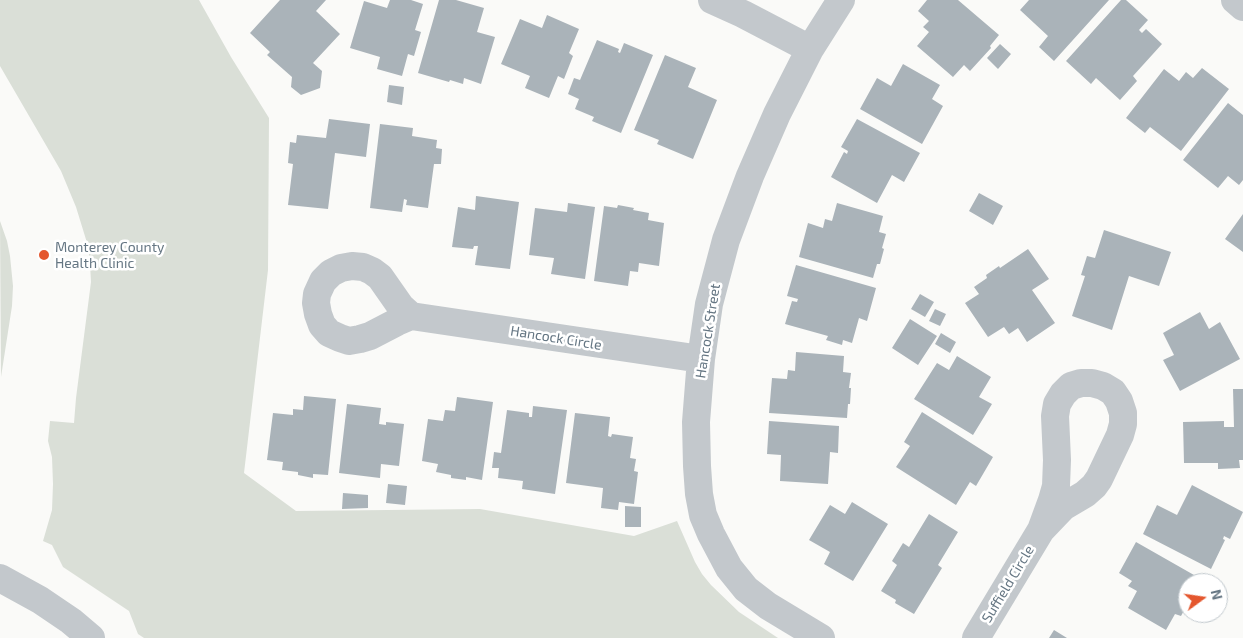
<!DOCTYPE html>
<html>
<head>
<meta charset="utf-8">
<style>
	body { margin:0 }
	#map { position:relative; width:1243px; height:638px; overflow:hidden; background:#fafaf8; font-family:"Exo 2",sans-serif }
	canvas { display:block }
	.north { position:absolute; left:1178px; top:573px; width:50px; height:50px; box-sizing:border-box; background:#fff; border:1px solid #c1c8cd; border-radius:50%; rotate:76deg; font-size:14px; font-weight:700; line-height:20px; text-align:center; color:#657683 }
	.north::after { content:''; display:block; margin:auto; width:18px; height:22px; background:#e4572e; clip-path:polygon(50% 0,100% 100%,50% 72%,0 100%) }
</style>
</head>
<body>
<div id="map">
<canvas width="1243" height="638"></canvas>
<div class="north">N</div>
</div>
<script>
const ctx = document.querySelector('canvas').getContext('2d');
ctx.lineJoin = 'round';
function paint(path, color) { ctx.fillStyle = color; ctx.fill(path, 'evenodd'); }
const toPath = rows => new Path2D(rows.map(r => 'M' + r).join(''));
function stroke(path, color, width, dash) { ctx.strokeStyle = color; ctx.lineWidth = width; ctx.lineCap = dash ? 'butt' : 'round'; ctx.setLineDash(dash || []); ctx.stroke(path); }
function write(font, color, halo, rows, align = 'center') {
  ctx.font = font + ' "Exo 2",sans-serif'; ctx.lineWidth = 5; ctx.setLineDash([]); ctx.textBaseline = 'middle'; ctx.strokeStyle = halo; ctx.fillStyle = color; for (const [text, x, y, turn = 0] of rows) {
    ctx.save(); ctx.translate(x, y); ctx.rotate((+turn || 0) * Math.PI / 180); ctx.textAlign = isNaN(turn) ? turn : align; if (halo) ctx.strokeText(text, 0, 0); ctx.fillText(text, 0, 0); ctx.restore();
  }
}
paint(toPath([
	[0,0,199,0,231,57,269,118,268,270,244,473,296,511,480,509,634,536,677,521,695,562,702,574,711,585,739,612,778,638,144,638,138,634,129,611,63,567,52,545,43,541,52,510,53,484,52,457,48,441,50,421,74,423,76,398,91,282,90,264,88,246,76,207,61,171,0,66],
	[0,221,7,241,10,256,13,286,12,306,1,377]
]), '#dadfd7');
paint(toPath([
	[280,0,326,0,316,11,340,34,313,63,322,71,320,88,301,95,291,87,292,77,267,55,270,52,250,33],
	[390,0,411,0,423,4,415,30,421,32,414,56,408,54,402,76,377,69,380,57,350,48,364,1,387,8],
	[439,0,456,0,484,8,477,32,495,37,481,84,464,78,463,84,450,80,449,82,418,73],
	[927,0,958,0,999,35,990,46,991,48,970,71,964,65,953,77,917,46,929,32,923,27,929,21,918,11],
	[1029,0,1109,0,1054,61,1039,47,1048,36,1020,10],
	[1121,0,1126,0,1148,20,1139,30,1142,33,1146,29,1162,44,1133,76,1137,81,1120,100,1096,78,1091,84,1066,61],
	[547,15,579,29,569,53,573,56,564,79,558,76,549,98,525,88,530,76,501,64,520,19,542,28],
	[597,40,619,49,618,52,620,53,624,43,653,55,621,133,592,121,594,117,575,109,579,99,568,94,574,78,580,80],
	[1000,44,1011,54,998,69,987,58],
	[665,55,696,68,688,87,717,100,693,159,657,144,659,140,634,130],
	[903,64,940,85,932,99,943,106,922,144,860,109,877,78,891,86],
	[1202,68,1229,89,1181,151,1150,127,1145,133,1126,118,1164,69,1179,81,1186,72,1193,78],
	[389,85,404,87,402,105,387,102],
	[1228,103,1243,115,1243,180,1239,185,1228,176,1218,188,1183,160],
	[329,119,370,124,366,157,335,153,328,209,288,205,293,164,288,163,290,142,296,143,297,135,326,138],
	[857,119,920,153,904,182,892,175,877,203,831,177,844,152,847,154,848,151,841,147],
	[380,124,413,128,412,136,437,140,436,148,442,149,441,164,434,164,428,208,406,205,407,200,404,199,402,212,370,208],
	[979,193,1003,206,993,225,969,211],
	[476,196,519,202,510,269,475,265,478,246,474,246,473,249,452,247,458,207,475,210],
	[568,203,595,207,585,279,551,274,554,258,529,255,535,208,567,212],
	[837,203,883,216,879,232,886,234,882,248,884,249,880,264,877,264,873,278,799,257,808,223,823,228,825,219,832,221],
	[618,205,634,208,633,210,649,213,648,220,664,223,659,266,639,263,638,272,630,271,628,286,594,281,604,206,617,208],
	[1243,214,1243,252,1225,239],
	[1104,230,1171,252,1159,286,1129,276,1112,330,1072,316,1085,276,1081,275,1087,256,1095,258],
	[1028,249,1049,279,1032,290,1055,323,1027,342,1018,328,1009,334,1004,327,988,337,965,303,979,294,974,287,987,278,986,275,999,266,1000,268],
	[796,265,876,288,867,321,859,318,852,343,843,340,842,345,826,340,828,336,785,324,792,301,797,302,798,299,787,296],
	[920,294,934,302,925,317,911,309],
	[935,309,946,314,940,326,929,321],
	[1200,312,1209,329,1220,322,1240,359,1180,391,1163,360,1174,355,1163,333],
	[910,319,937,336,918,365,892,348],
	[941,333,956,342,950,353,935,344],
	[796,352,844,356,843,372,851,373,849,388,851,388,850,404,848,404,847,418,769,413,772,378,787,379,788,370,795,371],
	[957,356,991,377,979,397,992,404,973,435,914,399,937,363,949,370],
	[1233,389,1243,389,1243,460,1239,460,1240,468,1218,469,1218,463,1184,463,1183,422,1224,421,1224,427,1234,427],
	[304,396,336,399,328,475,313,474,313,478,298,475,298,472,282,470,283,462,267,460,273,413,293,415,293,409,303,410],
	[457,397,493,402,482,480,466,477,466,480,451,478,451,475,436,472,438,464,422,461,428,419,443,421,445,410,455,411],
	[347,404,381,408,379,424,386,425,386,422,404,424,399,466,381,464,380,478,339,473],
	[533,406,567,410,555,494,522,489,523,481,498,478,499,468,492,468,494,452,501,453,507,410,529,413,529,417,532,417],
	[922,412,993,457,976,486,970,482,956,505,896,467,910,446,904,442],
	[575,413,610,417,608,436,611,437,612,434,633,437,630,458,636,459,634,471,638,472,634,504,619,502,618,510,601,508,603,488,566,483],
	[769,421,839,426,838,453,830,452,828,484,780,481,781,455,767,454],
	[388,484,407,486,405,505,386,503],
	[1192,485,1243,512,1230,539,1224,536,1223,539,1225,540,1211,569,1143,534,1157,505,1177,515],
	[343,493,368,495,368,508,342,509],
	[852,502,888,524,853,581,824,564,830,552,809,540,830,505,845,514],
	[625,506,641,507,641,527,625,527],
	[929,514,958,532,938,565,942,568,914,614,895,603,896,600,881,591,897,565,892,561,903,543,909,547],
	[1136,542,1201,579,1199,583,1188,583,1188,603,1181,616,1175,614,1166,630,1128,608,1137,591,1128,586,1132,581,1119,573],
	[1054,630,1067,638,1049,638]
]), '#aab3b9');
stroke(toPath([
	[712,0,743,14,810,49],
	[1235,0,1243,7],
	[352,266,363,267,372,271,380,277,401,307,411,316,397,322,370,336,360,339,349,341,340,338,329,333,322,325,318,314,316,303,317,294,323,281,331,273,341,268,352,266],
	[411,316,701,359],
	[0,578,40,600,71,621,91,638],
	[821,638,768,606,746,589,729,568,711,534,703,515,699,494,697,466,696,422,701,359,709,304,726,240,750,176,777,114,810,49,841,0],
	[976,638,1041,530,1052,500,1056,486,1057,460,1055,416,1057,404,1063,394,1071,386,1081,383,1092,383,1103,386,1113,392,1119,401,1123,413,1123,424,1120,435,1099,479,1094,486,1085,494,1063,507,1041,530]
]), '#c3c8cc', 28);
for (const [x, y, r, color] of [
	[44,255,6,"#e4572e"]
]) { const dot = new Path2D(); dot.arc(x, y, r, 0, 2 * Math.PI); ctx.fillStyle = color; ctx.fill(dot); stroke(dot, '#fff', 2); }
write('14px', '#657683', '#fff', [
	["Monterey County",55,247],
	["Health Clinic",55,263]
], 'left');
write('14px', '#657683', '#fff', [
	["Hancock Street",708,331,-81],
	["Hancock Circle",556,338,9],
	["Suffield Circle",1008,584,-59]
]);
</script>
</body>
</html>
